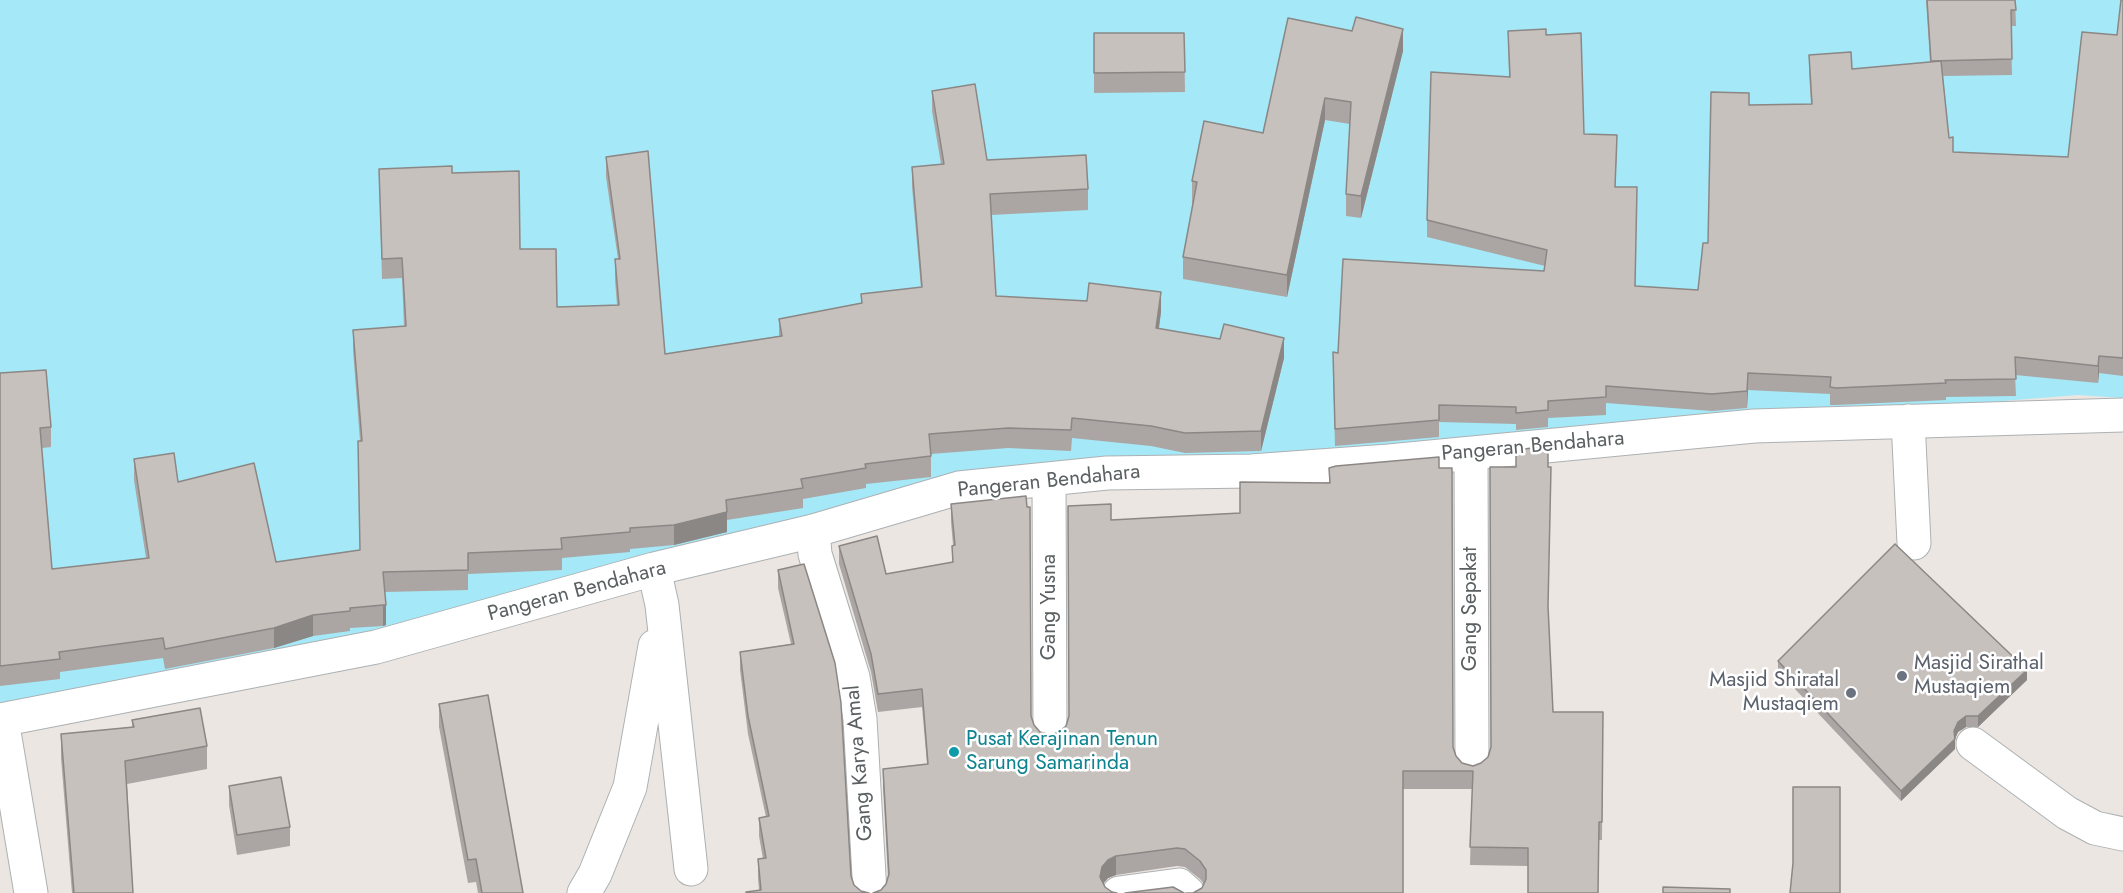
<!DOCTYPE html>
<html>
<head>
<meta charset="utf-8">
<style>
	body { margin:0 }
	canvas { display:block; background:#ebe6e1 }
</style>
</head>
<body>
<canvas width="2123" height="893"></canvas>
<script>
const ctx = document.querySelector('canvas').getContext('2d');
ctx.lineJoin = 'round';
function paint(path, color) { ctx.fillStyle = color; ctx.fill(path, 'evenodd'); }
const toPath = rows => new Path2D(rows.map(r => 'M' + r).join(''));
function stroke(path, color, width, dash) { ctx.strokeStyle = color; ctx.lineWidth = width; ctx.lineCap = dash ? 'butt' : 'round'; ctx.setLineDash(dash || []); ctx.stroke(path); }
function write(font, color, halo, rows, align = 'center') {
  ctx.font = font + ' Jost,sans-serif'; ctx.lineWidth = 5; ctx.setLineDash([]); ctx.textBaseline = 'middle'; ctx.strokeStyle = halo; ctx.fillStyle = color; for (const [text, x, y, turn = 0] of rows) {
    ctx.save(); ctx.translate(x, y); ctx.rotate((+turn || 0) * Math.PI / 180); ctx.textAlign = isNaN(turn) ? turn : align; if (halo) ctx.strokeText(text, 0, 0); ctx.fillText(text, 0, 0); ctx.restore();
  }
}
paint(toPath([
	[0,0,2123,0,2123,398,2078,395,1346,453,939,480,426,623,0,709]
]), '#a5e8f7');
const minor = toPath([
	[1908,421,1914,543],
	[1471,453,1472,765],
	[1049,480,1050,734],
	[813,531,815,554,853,677,860,719,870,893],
	[654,569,662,605,691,869],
	[0,720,376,647,654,569,813,531,959,488,1107,473,1251,471,1389,461,1754,426,2123,415],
	[2,720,31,893],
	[1973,744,2067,813,2095,828,2123,834],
	[584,893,595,874,630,787,655,646],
	[1119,893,1179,885,1188,893]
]);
stroke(minor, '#adb1b3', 35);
stroke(minor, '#fff', 33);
paint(toPath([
	[1926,0,2015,0,2016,26,2011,26,2012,75,1943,76,1949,138,1953,152,2068,157,2117,35,2123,0,2123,376,2099,373,2098,383,2015,375,2016,396,1946,397,1946,400,1836,405,1830,405,1830,394,1748,390,1747,408,1712,411,1606,403,1606,415,1548,418,1548,427,1516,430,1516,424,1439,422,1439,437,1335,446,1333,370,1338,353,1544,271,1545,266,1427,237,1427,220,1509,77,1508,31,1546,35,1584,134,1617,152,1615,187,1636,286,1698,290,1708,243,1749,105,1811,104,1809,72,1809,55,1852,69,1930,62],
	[1094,33,1184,33,1185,92,1094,93],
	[1403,51,1361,218,1346,216,1346,194,1350,124,1325,120,1287,297,1183,279,1183,257,1193,204,1192,203,1192,181,1263,133],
	[932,91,987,160,1088,189,1088,210,991,215,996,296,1161,312,1159,328,1284,358,1261,451,1185,453,1151,446,1072,438,1071,451,1008,448,931,454,931,477,866,484,866,488,803,499,803,508,727,520,727,532,674,545,630,549,630,552,562,558,562,570,468,574,468,590,385,592,386,625,383,626,350,628,350,631,313,636,274,648,165,669,163,658,60,672,60,679,0,686,0,373,51,427,51,447,42,448,52,569,146,558,134,480,134,459,178,482,276,562,360,550,358,441,360,441,353,350,353,330,404,326,402,278,382,279,379,169,452,173,520,249,557,307,617,305,615,280,615,259,618,259,606,177,606,157,665,354,779,336,779,319,861,303,861,294,921,288,912,187,912,167,941,164,932,111],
	[1329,468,1439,468,1453,747,1456,756,1462,763,1473,766,1481,763,1488,757,1548,611,1553,712,1603,712,1602,840,1599,840,1528,866,1470,865,1472,789,1403,789,1193,893,1202,888,1204,884,1200,879,1185,867,1177,866,1116,875,1108,878,1103,884,881,890,886,884,888,878,883,787,883,769,927,764,922,707,878,712,871,672,839,564,839,546,886,574,952,562,952,546,953,545,951,522,951,504,1031,716,1034,725,1040,732,1051,735,1059,732,1066,726,1069,716,1111,520,1240,513,1329,483],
	[778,570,851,876,854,885,861,891,759,890,758,878,758,859,763,859,759,836,759,818,766,817,748,734,740,670,740,652,791,644,778,588],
	[1778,661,2027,680,1978,727,1966,727,1958,732,1955,739,1955,749,1901,801,1778,671],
	[439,704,523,893,478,893,476,882,468,883,439,727],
	[132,720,207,746,207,769,127,784,133,893,72,893,61,758,61,734,132,727],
	[229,786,290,827,290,846,237,855,229,805]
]), '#aba6a3');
paint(toPath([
	[1403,29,1403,51,1361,218,1361,196],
	[1325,98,1325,120,1287,297,1287,275],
	[1161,292,1161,312,1156,348,1156,328],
	[1284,338,1284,358,1261,451,1261,431],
	[2099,356,2099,373,2098,383,2098,366],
	[1748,373,1748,390,1747,408,1747,391],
	[727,512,727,532,674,545,674,525],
	[383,605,386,605,386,625,383,626],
	[313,615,313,636,274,648,274,628],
	[2027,670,2027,680,1978,727,1978,716],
	[1966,716,1966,727,1958,732,1955,739,1955,749,1901,801,1901,791,1954,731,1958,722],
	[1116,856,1116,875,1108,878,1102,885,1100,877,1102,867,1108,860]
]), '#8b8785');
const building = toPath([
	[1927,0,2015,0,2016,10,2011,10,2012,59,1931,61,1927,0],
	[2121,0,2123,0,2123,358,2099,356,2098,366,2015,357,2016,379,1945,380,1946,383,1836,388,1830,387,1831,377,1748,373,1747,391,1712,394,1606,386,1606,397,1548,401,1548,410,1516,413,1516,407,1439,405,1439,420,1335,429,1333,352,1338,353,1343,259,1544,271,1547,250,1427,220,1431,72,1510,77,1508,31,1546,29,1546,35,1581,33,1584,134,1617,135,1615,187,1637,187,1635,286,1698,290,1703,243,1708,243,1711,92,1749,93,1749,105,1812,104,1809,55,1851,52,1852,69,1941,61,1949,138,1953,137,1953,152,2068,157,2082,32,2117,35,2121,0],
	[1356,17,1403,29,1361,196,1346,194,1351,102,1325,98,1287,275,1183,257,1197,182,1192,181,1204,121,1263,133,1288,18,1352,31,1356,17],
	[1094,33,1184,33,1185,72,1094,73,1094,33],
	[975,84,987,160,1086,155,1088,189,990,194,996,296,1087,301,1089,283,1161,292,1156,328,1220,339,1224,324,1284,338,1261,431,1185,433,1151,426,1072,418,1071,430,1008,428,929,434,931,456,865,464,866,468,801,479,803,488,726,500,727,512,674,525,630,528,630,532,561,538,562,549,468,553,468,570,383,572,386,605,383,605,350,608,350,611,313,615,274,628,165,649,163,638,59,652,60,659,0,666,0,373,46,370,51,427,40,428,52,569,149,558,134,459,174,453,178,482,254,463,276,562,360,550,358,441,362,441,353,330,406,326,402,258,382,259,379,169,452,166,452,173,519,171,520,249,556,249,557,307,619,305,615,259,620,259,606,157,648,151,665,354,782,336,779,319,862,303,861,294,922,287,912,167,944,164,932,91,975,84],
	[1548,446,1548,467,1551,467,1548,606,1553,712,1603,712,1602,822,1599,822,1598,893,1528,893,1528,848,1470,847,1473,771,1403,771,1403,893,1186,893,1193,893,1202,888,1206,879,1206,870,1200,861,1185,849,1177,848,1116,856,1108,860,1102,867,1100,877,1105,887,1112,892,1117,893,873,893,881,890,886,884,889,874,883,769,928,764,922,689,878,694,871,654,839,546,877,536,886,574,953,562,952,546,955,545,951,504,1026,496,1027,507,1030,507,1031,716,1034,725,1040,732,1051,735,1059,732,1066,726,1069,716,1068,506,1111,504,1111,520,1240,513,1240,482,1330,483,1329,468,1336,466,1439,457,1439,468,1452,468,1453,747,1456,756,1462,763,1473,766,1481,763,1488,757,1491,747,1490,467,1516,467,1516,450,1548,446],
	[1895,544,2027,670,1978,716,1966,716,1958,722,1954,731,1955,739,1901,791,1778,661,1895,544],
	[804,564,835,663,841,703,851,876,854,885,861,891,869,893,746,893,746,892,761,890,758,859,766,858,759,818,769,816,748,716,740,652,794,644,778,570,804,564],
	[488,695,523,893,482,893,476,859,468,860,439,704,488,695],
	[200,708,207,746,125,761,133,893,74,893,61,734,134,727,132,720,200,708],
	[281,777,290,827,237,835,229,786,281,777],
	[1793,787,1840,787,1840,893,1790,893,1793,863,1793,787],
	[1173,887,1184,893,1125,893,1173,887],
	[1663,887,1730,889,1730,893,1663,893,1663,887]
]);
paint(building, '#c7c1be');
stroke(building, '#8b8785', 1.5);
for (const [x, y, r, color] of [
	[1902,676,6,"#6b7280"],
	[1851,693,6,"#6b7280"],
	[954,752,6,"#0f9aa8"]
]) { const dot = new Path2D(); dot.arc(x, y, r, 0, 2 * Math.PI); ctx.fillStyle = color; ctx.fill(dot); stroke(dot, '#fff', 2); }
write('21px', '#5a5f61', '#fff', [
	["Pangeran Bendahara",1533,447,-5],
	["Pangeran Bendahara",1049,482,-6],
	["Pangeran Bendahara",577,592,-15],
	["Gang Yusna",1050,607,-90],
	["Gang Sepakat",1471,609,-90],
	["Gang Karya Amal",860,763,-95]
]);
write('21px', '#5b616d', '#fff', [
	["Masjid Sirathal",1914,664],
	["Mustaqiem",1914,688],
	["Masjid Shiratal",1839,681,"right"],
	["Mustaqiem",1839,705,"right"]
], 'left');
write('21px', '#0d838f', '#fff', [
	["Pusat Kerajinan Tenun",966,740],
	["Sarung Samarinda",966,764]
], 'left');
</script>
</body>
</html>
